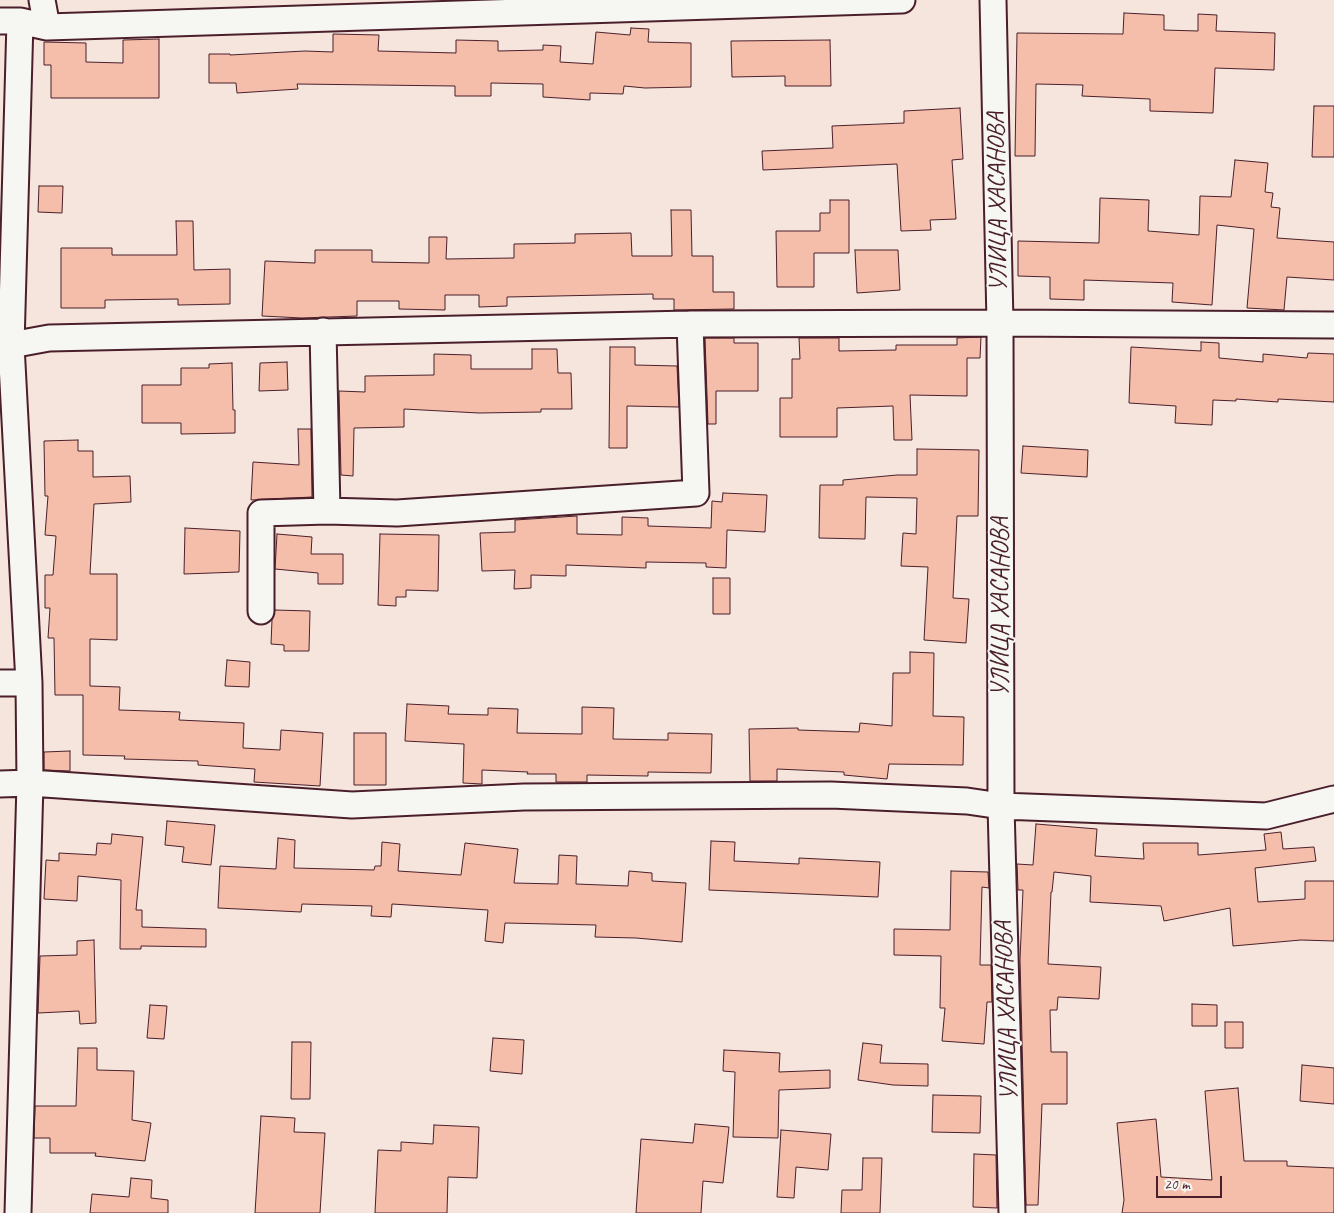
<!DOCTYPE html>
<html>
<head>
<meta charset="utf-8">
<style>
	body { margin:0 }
	#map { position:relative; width:1334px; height:1213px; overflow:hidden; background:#f6e5dc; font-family:Caveat,sans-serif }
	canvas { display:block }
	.scale { position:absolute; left:1156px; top:1176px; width:66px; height:22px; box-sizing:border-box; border:2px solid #4a1f2b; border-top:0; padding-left:6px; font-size:15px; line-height:18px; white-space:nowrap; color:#4a1f2b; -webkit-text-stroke:4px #f6f6f2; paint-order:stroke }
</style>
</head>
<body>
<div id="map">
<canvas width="1334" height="1213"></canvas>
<div class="scale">20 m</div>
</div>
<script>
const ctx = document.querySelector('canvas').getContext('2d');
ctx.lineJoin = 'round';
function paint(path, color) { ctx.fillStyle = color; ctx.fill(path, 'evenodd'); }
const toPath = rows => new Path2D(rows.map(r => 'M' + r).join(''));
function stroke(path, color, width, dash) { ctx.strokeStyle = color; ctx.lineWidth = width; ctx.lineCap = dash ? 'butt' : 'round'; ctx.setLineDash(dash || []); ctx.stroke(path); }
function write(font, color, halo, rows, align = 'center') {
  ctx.font = font + ' Caveat,sans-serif'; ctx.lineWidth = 4; ctx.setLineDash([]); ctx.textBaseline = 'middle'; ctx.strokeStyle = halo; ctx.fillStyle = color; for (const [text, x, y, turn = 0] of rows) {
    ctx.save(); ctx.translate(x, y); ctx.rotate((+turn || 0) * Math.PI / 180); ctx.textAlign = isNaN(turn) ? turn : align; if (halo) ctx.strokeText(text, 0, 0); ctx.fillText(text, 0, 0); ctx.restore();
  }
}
const building = toPath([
	[1124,13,1164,15,1164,30,1198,31,1198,14,1217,15,1216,31,1275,33,1274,70,1215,68,1213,113,1150,111,1150,99,1082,96,1083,85,1036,84,1035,156,1015,156,1017,33,1123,34,1124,13],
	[631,28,649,29,648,42,691,43,691,87,645,88,624,86,623,94,590,93,590,100,543,97,543,84,491,83,491,96,455,96,455,86,297,84,298,89,237,93,236,83,209,83,209,54,230,54,230,55,305,51,333,52,333,34,379,35,378,51,456,53,456,40,498,41,498,51,543,50,543,45,561,46,560,62,593,64,596,32,630,35,631,28],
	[159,39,159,98,51,98,51,65,44,65,44,42,86,43,86,62,123,63,123,40,159,39],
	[830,40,831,86,785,86,785,76,732,77,731,41,830,40],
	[1314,106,1334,106,1334,157,1312,157,1314,106],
	[960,108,963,159,952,160,956,219,930,220,931,230,901,231,897,164,763,170,762,151,833,148,832,126,904,123,904,111,960,108],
	[1235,160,1268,163,1265,192,1273,193,1271,207,1280,208,1277,238,1334,242,1334,280,1287,277,1284,310,1247,308,1254,229,1217,225,1212,305,1172,302,1173,283,1084,280,1084,300,1050,299,1050,277,1018,276,1018,241,1099,243,1100,198,1149,200,1148,231,1199,235,1200,196,1231,197,1235,160],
	[39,186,63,186,62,213,38,212,39,186],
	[830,200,849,200,849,253,814,253,814,287,777,287,776,231,820,231,820,213,830,213,830,200],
	[671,210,691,210,692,256,713,256,713,292,734,292,734,309,674,310,674,299,653,299,653,294,507,297,507,306,479,307,479,295,445,295,445,310,399,309,399,301,357,301,357,316,302,318,262,316,265,261,315,263,315,250,372,250,372,262,429,263,429,237,447,237,446,259,514,258,514,244,575,243,575,234,631,233,632,256,672,256,671,210],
	[176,221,193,221,194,270,230,269,230,304,178,305,178,299,105,300,105,308,61,308,61,248,112,248,112,255,177,255,176,221],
	[855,250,898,250,900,290,857,293,855,250],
	[981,337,980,358,967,358,967,396,910,395,912,440,894,440,893,406,837,408,837,437,780,437,780,398,792,398,792,359,800,359,799,338,839,338,839,351,896,350,896,345,957,345,957,338,981,337],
	[705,338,734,338,734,343,758,343,758,391,716,391,716,424,708,424,705,338],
	[1201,342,1219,343,1219,358,1263,362,1263,354,1307,358,1308,353,1334,354,1334,402,1278,399,1278,402,1236,399,1236,401,1213,400,1212,425,1175,423,1176,406,1129,403,1131,347,1201,351,1201,342],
	[610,347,635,347,635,365,677,366,679,407,627,406,627,448,609,448,610,347],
	[532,349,557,349,558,373,571,373,572,409,541,409,541,412,479,413,404,409,404,427,354,428,353,476,341,475,339,391,365,392,365,376,434,375,434,354,471,355,471,369,532,369,532,349],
	[287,362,288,390,259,391,260,363,287,362],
	[232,363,233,410,235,410,235,433,181,434,181,423,142,423,142,385,181,385,181,368,209,368,209,364,232,363],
	[298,429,311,429,312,497,251,500,253,462,299,465,298,429],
	[78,440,78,451,93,451,93,477,130,476,131,502,94,504,90,574,117,574,117,640,90,639,90,686,120,687,119,710,180,712,179,720,244,723,243,748,280,750,281,730,323,733,320,786,254,782,255,769,198,765,198,761,124,759,125,756,83,755,83,695,55,695,54,638,48,638,50,608,45,608,45,575,53,575,56,536,45,535,48,496,45,496,44,441,78,440],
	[1023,446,1088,450,1087,477,1021,473,1023,446],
	[917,449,979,450,978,516,957,516,953,598,969,599,966,643,924,640,928,567,901,566,903,533,916,534,917,498,866,497,865,539,819,538,820,485,843,485,843,480,897,475,917,475,917,449],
	[723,493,767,495,765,532,727,530,726,568,706,567,706,563,646,562,646,568,566,565,566,576,531,575,531,588,514,589,515,570,482,571,480,533,515,532,515,520,577,516,577,534,622,535,622,517,648,518,648,526,711,528,712,501,722,502,723,493],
	[185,528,240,531,239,572,184,574,185,528],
	[277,534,312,537,311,554,343,554,343,584,318,584,318,573,275,569,277,534],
	[380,534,439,535,438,591,406,590,406,597,396,597,396,606,378,605,380,534],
	[713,578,730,578,730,614,713,614,713,578],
	[275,610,310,611,309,651,284,651,284,645,271,644,272,620,275,610],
	[910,652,934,653,933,716,964,717,963,765,889,764,887,779,844,775,844,772,777,769,777,781,750,781,749,729,798,728,798,730,859,732,860,723,892,726,893,673,910,673,910,652],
	[227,660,250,662,249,687,225,686,227,660],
	[407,704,449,706,448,714,488,715,488,708,518,709,517,733,582,734,582,707,614,708,613,739,668,740,668,733,712,734,711,773,648,772,648,776,587,775,587,782,556,782,556,774,527,774,528,772,482,770,482,784,463,783,464,744,405,741,407,704],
	[354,733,386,733,386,785,354,785,354,733],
	[70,751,70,771,44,770,44,752,70,751],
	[167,821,215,825,211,865,182,862,184,847,165,845,167,821],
	[1036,824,1097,829,1095,856,1144,859,1143,843,1198,843,1198,855,1266,850,1264,834,1281,832,1283,849,1314,847,1316,861,1255,868,1258,902,1305,899,1305,881,1334,881,1334,941,1301,940,1233,946,1230,908,1164,921,1161,906,1090,902,1091,876,1054,872,1052,892,1051,892,1048,964,1101,967,1099,999,1058,997,1057,1010,1050,1010,1051,1052,1067,1052,1067,1104,1042,1104,1038,1205,1026,1205,1020,959,1023,890,1018,890,1017,864,1033,865,1036,824],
	[112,834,143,837,136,910,142,910,142,927,206,929,206,947,141,946,141,949,120,949,121,880,78,876,77,901,44,899,46,860,59,861,59,853,96,855,97,843,111,844,112,834],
	[278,838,295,840,294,868,374,870,375,866,381,866,382,842,400,844,398,871,461,875,465,843,518,849,514,883,558,884,559,855,577,856,576,884,628,886,629,871,652,873,652,881,686,883,682,942,636,938,595,937,596,925,505,923,503,943,485,941,488,910,392,904,391,917,371,916,372,906,302,904,301,912,218,908,220,866,276,869,278,838],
	[711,841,735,842,734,861,799,864,799,858,880,862,878,897,709,890,711,841],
	[951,871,988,872,989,888,982,887,980,965,991,965,992,1002,987,1002,984,1044,942,1041,945,1008,940,1008,941,956,894,955,894,929,950,930,951,871],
	[94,940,96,1023,80,1024,79,1011,38,1013,40,956,77,955,77,941,94,940],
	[1192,1004,1217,1005,1217,1026,1192,1026,1192,1004],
	[150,1005,167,1006,164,1039,147,1038,150,1005],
	[1225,1022,1243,1022,1243,1048,1225,1048,1225,1022],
	[493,1038,524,1040,522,1074,490,1071,493,1038],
	[292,1042,311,1042,310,1099,291,1099,292,1042],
	[863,1043,882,1045,880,1063,928,1064,928,1086,893,1085,858,1080,863,1043],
	[78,1048,97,1048,97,1070,134,1071,132,1120,151,1123,145,1161,95,1156,96,1153,50,1153,50,1138,34,1138,35,1106,76,1106,78,1048],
	[724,1050,780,1053,779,1072,830,1070,830,1088,779,1090,778,1138,733,1137,735,1072,723,1071,724,1050],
	[1302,1065,1334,1068,1334,1104,1300,1101,1302,1065],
	[1238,1088,1244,1161,1287,1161,1287,1166,1334,1168,1334,1213,1122,1213,1124,1200,1117,1123,1156,1119,1161,1177,1212,1180,1205,1091,1238,1088],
	[933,1095,981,1096,980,1133,932,1132,933,1095],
	[261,1116,295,1118,294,1132,325,1133,320,1213,255,1213,261,1116],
	[695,1124,729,1127,723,1183,703,1181,701,1213,636,1213,641,1139,693,1143,695,1124],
	[434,1125,479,1127,477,1178,448,1177,447,1213,375,1213,378,1150,401,1151,401,1142,433,1144,434,1125],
	[781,1130,831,1134,828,1170,796,1167,794,1198,777,1197,781,1130],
	[974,1154,996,1155,997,1208,973,1207,974,1154],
	[863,1158,882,1158,880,1213,841,1213,842,1190,862,1190,863,1158],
	[131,1178,152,1180,151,1198,168,1200,168,1213,90,1213,92,1194,129,1197,131,1178]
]);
paint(building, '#f5beaa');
stroke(building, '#4a1f2b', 1);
const minor = toPath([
	[42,0,47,27],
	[993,0,1000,323,1001,806,1012,1213],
	[0,21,20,21,47,27,902,0],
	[323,331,327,511,397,513,696,493,690,324],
	[0,345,11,345,49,338,690,324,1000,323,1334,325],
	[261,611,261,513,327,511],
	[0,683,29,683],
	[0,784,30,783,352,805,524,797,831,795,967,801,1001,806,1266,816,1334,799],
	[18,1213,30,783,29,683,11,345,20,21]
]);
stroke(minor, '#4a1f2b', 29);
stroke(minor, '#f6f6f2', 25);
write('25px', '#4a1f2b', '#f6f6f2', [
	["УЛИЦА ХАСАНОВА",998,202,-91],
	["УЛИЦА ХАСАНОВА",1001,607,-90],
	["УЛИЦА ХАСАНОВА",1007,1011,-92]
]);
</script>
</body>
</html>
